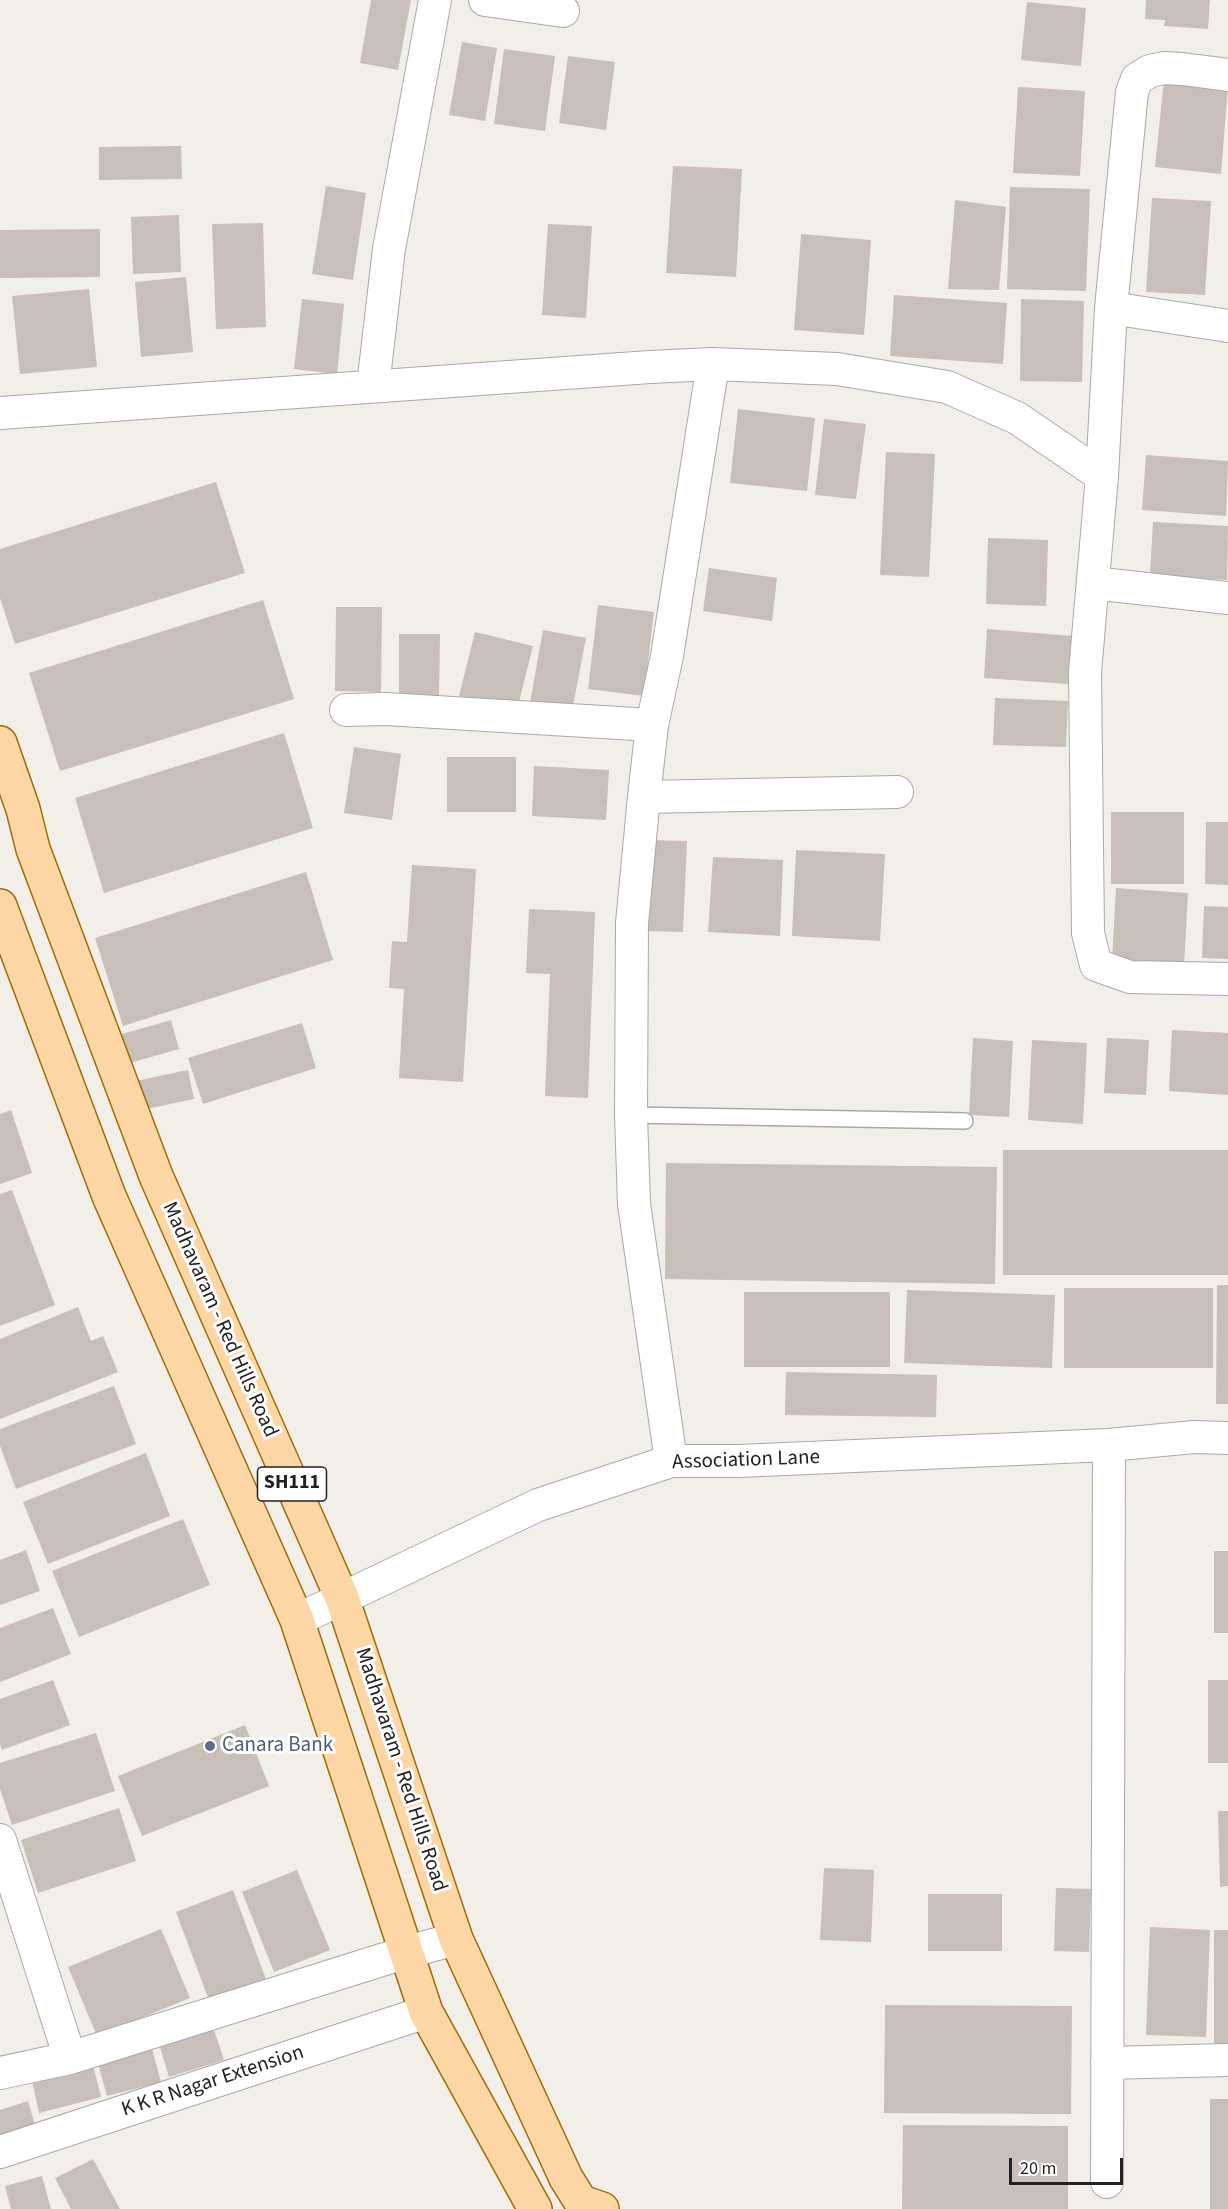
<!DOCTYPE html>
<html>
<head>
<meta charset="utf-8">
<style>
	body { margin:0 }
	#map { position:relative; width:1228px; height:2209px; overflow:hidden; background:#f2efe9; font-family:"Source Sans 3",sans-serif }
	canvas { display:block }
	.scale { position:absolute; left:1009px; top:2158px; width:114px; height:27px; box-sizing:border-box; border:3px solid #222; border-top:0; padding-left:8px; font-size:18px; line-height:21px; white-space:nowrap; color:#222; -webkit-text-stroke:4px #fff; paint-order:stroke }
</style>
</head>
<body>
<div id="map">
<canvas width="1228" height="2209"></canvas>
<div class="scale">20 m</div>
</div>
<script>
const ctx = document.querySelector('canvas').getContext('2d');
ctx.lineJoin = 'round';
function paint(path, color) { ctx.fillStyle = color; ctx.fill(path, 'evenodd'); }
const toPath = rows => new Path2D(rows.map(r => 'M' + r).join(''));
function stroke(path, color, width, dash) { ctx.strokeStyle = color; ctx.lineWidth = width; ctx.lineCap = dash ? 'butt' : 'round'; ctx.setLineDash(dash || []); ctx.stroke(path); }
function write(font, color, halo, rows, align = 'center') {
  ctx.font = font + ' "Source Sans 3",sans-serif'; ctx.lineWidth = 6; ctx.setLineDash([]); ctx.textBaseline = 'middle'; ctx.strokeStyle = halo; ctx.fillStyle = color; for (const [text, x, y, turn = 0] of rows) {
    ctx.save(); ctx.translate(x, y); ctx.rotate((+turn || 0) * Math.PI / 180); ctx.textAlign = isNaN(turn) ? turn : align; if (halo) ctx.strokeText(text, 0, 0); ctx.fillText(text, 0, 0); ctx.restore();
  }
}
paint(toPath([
	[371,0,411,0,398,70,360,63],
	[1146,0,1210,0,1208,29,1164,26,1165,20,1145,19],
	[1027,2,1086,8,1081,66,1021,60],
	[462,42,497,48,485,121,449,115],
	[504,49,555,56,545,131,494,124],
	[568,56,615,62,606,130,559,123],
	[1164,80,1228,87,1221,174,1155,167],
	[1018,87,1085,91,1080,176,1013,173],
	[181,146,182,179,99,180,99,147],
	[673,166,742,169,736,277,666,273],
	[326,186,366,193,353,280,312,274],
	[1010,187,1090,189,1086,291,1007,289],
	[1152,198,1211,201,1205,295,1146,292],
	[955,200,1006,207,999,290,948,289],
	[179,215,181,272,133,274,131,217],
	[263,223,266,327,216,329,212,224],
	[548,224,592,226,586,318,542,315],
	[100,229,100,277,0,278,0,230],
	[801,234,871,240,864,335,794,330],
	[186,277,193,352,141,357,135,282],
	[89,289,97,367,20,374,12,296],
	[894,295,1007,303,1003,364,890,356],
	[302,299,344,304,337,374,294,369],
	[1021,299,1084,301,1082,382,1020,381],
	[738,409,815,418,807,491,730,483],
	[824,419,866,424,856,499,815,495],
	[886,452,935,454,929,577,880,575],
	[1146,455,1228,461,1226,516,1142,510],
	[216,482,245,573,15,644,0,598,0,549],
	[1153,522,1228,526,1227,580,1150,575],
	[988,538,1048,540,1046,606,986,604],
	[709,568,777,578,772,621,703,611],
	[263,600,294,699,60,771,29,673],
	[598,605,654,612,644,696,588,689],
	[336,607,382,607,381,692,335,691],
	[987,629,1072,636,1068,684,984,678],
	[543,630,586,638,572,711,530,703],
	[475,632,533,646,517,710,459,696],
	[399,634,440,634,439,696,399,696],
	[995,698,1068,701,1066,747,993,745],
	[284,733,313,828,104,893,75,798],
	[354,747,401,754,392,820,344,813],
	[447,757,516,757,516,812,447,812],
	[534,766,609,770,606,820,532,816],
	[1111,812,1184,812,1184,884,1111,884],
	[1206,822,1228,822,1228,885,1205,884],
	[648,840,687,841,683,932,644,931],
	[796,850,885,854,880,941,792,936],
	[713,857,783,860,780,936,708,932],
	[412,865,476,869,463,1082,399,1078,404,989,389,988,392,941,407,942],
	[306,872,333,960,123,1026,95,938],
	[1116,888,1188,893,1184,965,1112,961],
	[1204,906,1228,907,1228,959,1202,958],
	[529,909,595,912,588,1098,545,1096,550,974,526,973],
	[171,1020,179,1049,123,1065,115,1036],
	[302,1023,316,1068,203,1104,188,1058],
	[1172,1030,1228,1033,1228,1095,1169,1091],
	[973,1038,1013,1041,1009,1117,969,1115],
	[1107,1038,1149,1040,1146,1095,1104,1093],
	[1032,1040,1087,1043,1083,1124,1028,1120],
	[188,1070,194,1099,142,1110,136,1081],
	[11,1110,32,1173,0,1184,0,1114],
	[1003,1150,1228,1150,1228,1275,1003,1275],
	[666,1163,997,1167,995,1284,665,1279],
	[12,1190,55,1305,0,1326,0,1194],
	[1217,1285,1228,1285,1228,1404,1216,1404],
	[1064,1288,1213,1288,1213,1368,1064,1368],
	[907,1290,1055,1295,1052,1368,904,1363],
	[744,1292,890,1292,890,1367,744,1367],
	[78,1307,91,1341,103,1336,118,1372,0,1419,0,1339],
	[786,1372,937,1375,936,1417,785,1415],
	[114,1386,136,1444,16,1489,0,1446,0,1429],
	[146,1453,170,1516,48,1564,23,1502],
	[183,1519,210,1585,79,1637,52,1571],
	[26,1550,40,1591,0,1605,0,1560],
	[1214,1551,1228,1551,1228,1633,1214,1633],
	[53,1608,71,1654,0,1682,0,1628],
	[53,1680,70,1725,2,1750,0,1744,0,1699],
	[1208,1680,1228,1680,1228,1763,1208,1763],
	[245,1725,269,1786,142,1836,118,1776],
	[96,1733,115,1791,12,1825,0,1789,0,1763],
	[119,1808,136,1861,38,1893,21,1840],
	[1218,1811,1228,1811,1228,1886,1220,1887],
	[824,1868,874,1870,871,1942,820,1940],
	[297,1870,330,1950,274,1972,242,1892],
	[1056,1888,1091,1889,1089,1952,1054,1951],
	[233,1890,267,1982,210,2003,176,1912],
	[928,1894,1002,1894,1002,1951,928,1951],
	[1150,1927,1210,1930,1206,2037,1146,2035],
	[161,1929,190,1998,97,2036,68,1967],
	[1214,1930,1228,1930,1228,2046,1214,2046],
	[885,2005,1072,2006,1071,2114,884,2113],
	[213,2027,224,2060,169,2077,159,2044],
	[151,2045,161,2082,107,2096,97,2060],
	[92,2061,101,2097,39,2113,31,2076],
	[1210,2099,1228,2099,1228,2209,1210,2209],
	[28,2101,38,2135,0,2146,0,2110],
	[903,2125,1068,2126,1068,2209,902,2209],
	[93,2159,120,2209,71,2209,55,2178],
	[42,2176,51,2209,11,2209,5,2186]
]), '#c7bfb8');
const service = toPath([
	[631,1115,965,1121]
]);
const minor = toPath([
	[485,0,563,11],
	[1228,75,1182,69,1164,68,1150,71,1137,79,1132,92,1111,308,1102,476,1085,672,1088,933,1096,965,1130,977,1228,979],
	[1111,308,1228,326],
	[373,386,389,249,435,0],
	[0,413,650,367,713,364,837,369,947,387,1017,418,1102,476],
	[1093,583,1228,598],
	[346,710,386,709,652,725],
	[644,797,652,725,667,656,713,364],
	[671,1461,634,1204,631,1115,632,923,644,797,897,792],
	[297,1620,538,1505,671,1461,739,1461,1109,1445,1194,1437,1228,1438],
	[0,1840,70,2058],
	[1107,2063,1228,2060],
	[0,2073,70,2058,407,1952,456,1939],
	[0,2152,426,2012],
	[1107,2182,1109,1445]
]);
const primary = toPath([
	[0,743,23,809,33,849,156,1176,342,1598,456,1939,566,2178,581,2202,602,2209],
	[0,906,109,1196,297,1620,426,2012,535,2209]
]);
stroke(service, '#a9a9a9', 18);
stroke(minor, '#a9a9a9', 34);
stroke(primary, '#a06b00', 36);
stroke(service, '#fff', 15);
stroke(minor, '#fff', 32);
stroke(primary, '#fcd6a4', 33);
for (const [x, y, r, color] of [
	[210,1746,6,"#5c6f8a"]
]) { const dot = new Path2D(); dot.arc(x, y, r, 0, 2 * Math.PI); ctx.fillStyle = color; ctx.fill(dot); stroke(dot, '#fff', 2); }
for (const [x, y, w] of [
	[292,1484,69]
]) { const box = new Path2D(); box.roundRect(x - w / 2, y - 17, w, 34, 4.5); ctx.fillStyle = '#fff'; ctx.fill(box); stroke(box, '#222', 1.5); }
write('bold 20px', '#222', null, [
	["SH111",292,1484]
]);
write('21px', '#222', '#fff', [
	["Madhavaram - Red Hills Road",219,1320,66],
	["Association Lane",746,1461,-2],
	["Madhavaram - Red Hills Road",400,1770,72],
	["K K R Nagar Extension",213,2082,-18]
]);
write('21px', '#4e5e75', '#fff', [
	["Canara Bank",222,1746]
], 'left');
</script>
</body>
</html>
